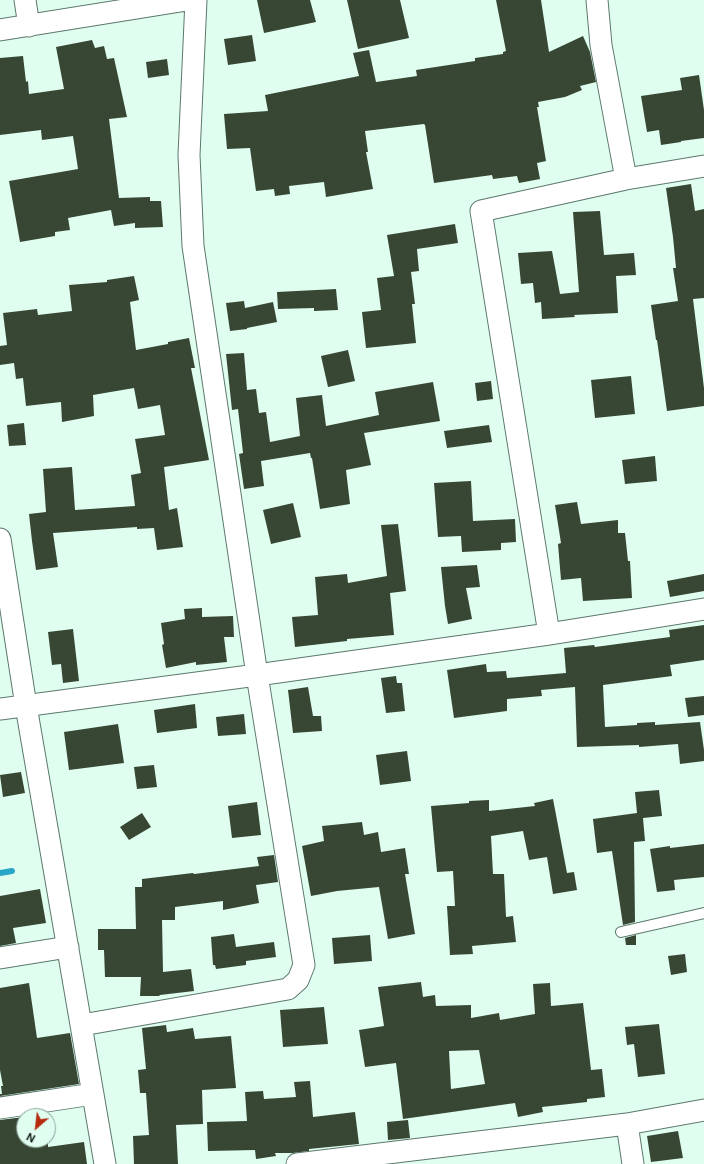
<!DOCTYPE html>
<html>
<head>
<meta charset="utf-8">
<style>
	body { margin:0 }
	#map { position:relative; width:704px; height:1164px; overflow:hidden; background:#dffef0; font-family:"DM Sans",sans-serif }
	canvas { display:block }
	.north { position:absolute; left:16px; top:1108px; width:40px; height:40px; box-sizing:border-box; background:#dffef0; border:1px solid #8ba298; border-radius:50%; rotate:208deg; font-size:11px; font-weight:700; line-height:16px; text-align:center; color:#0e1914 }
	.north::after { content:''; display:block; margin:auto; width:14px; height:18px; background:#b62a0f; clip-path:polygon(50% 0,100% 100%,50% 72%,0 100%) }
</style>
</head>
<body>
<div id="map">
<canvas width="704" height="1164"></canvas>
<div class="north">N</div>
</div>
<script>
const ctx = document.querySelector('canvas').getContext('2d');
ctx.lineJoin = 'round';
const toPath = rows => new Path2D(rows.map(r => 'M' + r).join(''));
function stroke(path, color, width, dash) { ctx.strokeStyle = color; ctx.lineWidth = width; ctx.lineCap = dash ? 'butt' : 'round'; ctx.setLineDash(dash || []); ctx.stroke(path); }
function paint(path, color) { ctx.fillStyle = color; ctx.fill(path, 'evenodd'); }
stroke(toPath([
	[0,873,12,871]
]), '#28a6c7', 6);
paint(toPath([
	[257,0,310,0,316,22,264,33],
	[347,0,400,0,409,38,358,49],
	[496,0,541,0,549,52,583,36,590,52,596,82,580,86,582,90,565,97,538,102,539,107,537,107,546,161,537,163,540,179,519,183,517,176,493,179,492,175,434,183,425,125,424,124,365,131,368,152,366,152,373,189,326,197,324,182,289,186,290,194,275,196,274,189,256,191,250,148,227,149,224,114,268,111,265,95,359,76,353,53,369,50,376,82,417,76,416,70,475,61,475,58,503,54,503,52,506,51],
	[252,35,256,61,228,65,224,39],
	[92,40,95,48,104,46,107,59,114,58,127,117,109,119,119,198,150,197,150,201,161,201,163,227,135,228,135,223,114,226,111,210,68,218,70,230,55,232,55,236,20,242,9,181,78,169,73,136,42,140,41,130,0,135,0,58,23,56,26,82,28,81,29,94,64,89,56,47],
	[167,59,169,75,148,78,146,62],
	[699,75,704,110,704,138,681,141,681,142,661,145,659,130,647,132,641,96,682,90,680,78],
	[691,184,695,211,704,209,704,298,693,299,704,388,704,406,667,411,657,340,656,340,651,305,678,301,673,268,676,268,673,237,666,188],
	[600,211,604,255,634,253,636,275,616,276,618,313,574,315,575,317,542,319,541,302,535,303,533,283,521,284,518,253,552,251,560,294,579,292,573,212],
	[455,224,458,243,417,249,419,271,411,272,415,304,412,304,416,343,366,348,362,312,381,310,377,278,394,276,387,235],
	[134,276,139,300,130,302,136,350,168,344,168,342,189,338,195,368,191,368,209,460,164,467,169,510,177,508,183,547,157,550,154,528,137,529,137,527,53,533,58,567,36,570,32,541,29,514,46,512,43,469,72,467,75,510,135,506,131,475,141,473,135,439,165,435,160,405,138,409,134,388,93,395,94,416,62,422,61,402,26,406,23,378,16,379,14,363,0,365,0,346,7,345,3,313,37,309,38,315,72,311,69,285,107,282,107,280],
	[336,289,338,310,314,311,314,308,278,309,277,292],
	[244,301,245,308,273,302,277,322,247,328,247,329,230,331,226,303],
	[348,350,355,381,328,387,321,356],
	[244,353,247,390,256,389,259,413,266,412,270,442,300,436,296,398,322,395,326,426,379,415,375,392,433,382,440,421,364,433,371,465,346,470,350,504,320,509,312,458,311,458,310,453,261,461,264,486,244,489,239,454,243,453,238,409,232,410,226,354],
	[631,376,635,414,595,418,591,380],
	[491,381,493,399,477,401,475,383],
	[24,423,26,445,9,446,7,425],
	[489,425,492,442,447,448,444,431],
	[655,456,657,481,625,484,622,460],
	[471,481,473,521,515,519,516,542,501,543,501,550,462,552,461,536,438,537,434,483],
	[577,502,581,524,618,520,618,533,625,533,628,561,630,561,632,598,583,601,581,578,561,580,558,544,561,543,555,505],
	[293,503,301,537,271,544,263,510],
	[398,524,406,591,390,593,394,635,347,639,347,641,295,647,292,617,318,615,315,577,347,574,348,583,387,576,381,525],
	[477,565,480,587,466,588,472,619,448,624,445,606,441,567],
	[704,574,704,591,670,597,667,581],
	[202,608,202,617,233,616,234,637,224,637,227,662,196,665,196,662,166,668,162,645,164,644,161,623,185,619,184,609],
	[704,625,704,660,670,665,672,676,603,685,605,727,637,725,637,723,655,722,655,725,700,722,704,750,704,761,680,764,678,744,639,747,639,745,577,747,575,687,541,690,542,696,507,699,507,711,454,718,447,670,486,664,487,672,506,671,507,678,566,673,564,648,594,645,595,647,670,637,669,630],
	[73,629,79,681,63,683,61,664,52,665,48,632],
	[396,676,397,683,402,683,405,711,386,713,381,678],
	[308,687,313,716,321,716,322,731,293,733,288,690],
	[704,696,704,715,688,717,685,698],
	[195,704,197,728,157,733,154,710],
	[244,714,246,734,218,736,216,717],
	[118,724,124,763,69,770,64,732],
	[407,751,411,781,380,785,376,755],
	[154,765,157,787,137,789,134,767],
	[21,772,25,793,3,797,0,775],
	[659,790,662,816,643,818,645,841,634,842,635,922,623,925,612,851,597,853,593,819,637,813,635,792],
	[553,799,567,873,574,872,577,890,553,894,547,857,529,860,523,831,491,836,493,874,504,874,506,917,513,916,516,942,472,946,473,954,450,955,447,906,455,906,453,871,437,872,431,806,469,803,469,801,489,800,489,811,535,806,534,803],
	[257,802,261,835,232,838,228,806],
	[142,813,151,827,129,840,120,827],
	[362,822,364,835,378,832,381,852,405,848,409,874,405,874,415,934,388,939,379,887,337,891,311,896,302,846,324,841,322,826],
	[704,844,704,877,674,880,675,890,657,892,650,849,670,846,670,848],
	[274,855,278,882,256,885,259,903,223,910,223,901,175,907,175,920,162,920,163,972,191,969,194,991,160,995,159,996,140,996,141,977,105,977,104,950,98,950,98,929,136,929,135,887,142,887,142,879,193,873,194,874,259,866,257,857],
	[40,889,46,923,13,928,16,943,0,946,0,896],
	[234,934,236,947,274,942,276,957,246,961,246,965,216,969,215,965,213,965,211,937],
	[370,935,372,961,334,964,332,938],
	[636,935,636,945,626,945,625,938],
	[685,954,687,972,671,975,668,956],
	[421,982,423,997,435,995,436,1006,471,1005,471,1018,499,1013,500,1020,535,1014,533,984,550,983,551,1006,583,1003,591,1070,602,1069,605,1097,587,1099,587,1102,542,1107,543,1112,518,1117,515,1103,403,1119,396,1063,365,1067,359,1030,384,1026,378,987],
	[479,1050,485,1084,451,1089,449,1051],
	[29,983,37,1038,70,1033,79,1084,0,1096,0,1094,2,1094,1,1086,3,1086,0,1070,0,988],
	[324,1007,328,1044,283,1047,280,1010],
	[659,1024,665,1074,638,1077,634,1044,627,1045,625,1027],
	[166,1025,167,1032,193,1028,195,1039,231,1036,236,1088,202,1090,203,1124,176,1125,178,1164,134,1164,133,1136,149,1135,146,1093,140,1093,138,1070,146,1069,142,1028],
	[310,1081,313,1117,355,1112,359,1144,309,1149,309,1151,293,1153,275,1153,276,1156,256,1159,255,1150,208,1151,207,1122,247,1121,245,1092,263,1091,264,1099,296,1097,294,1082],
	[24,1117,24,1140,48,1140,48,1147,84,1142,87,1164,0,1164,0,1120],
	[408,1120,410,1138,388,1140,387,1122],
	[678,1131,683,1158,651,1162,647,1136]
]), '#384734');
const service = toPath([
	[621,932,704,913]
]);
const minor = toPath([
	[25,0,29,26],
	[597,0,601,45,626,179],
	[0,30,187,0],
	[0,539,26,706,105,1164],
	[549,634,481,211,626,179,704,166],
	[0,709,257,675,549,634,704,609],
	[0,958,68,947],
	[82,1025,288,989,298,980,304,965,257,675,193,246,189,155,196,0],
	[0,1108,93,1094],
	[627,1124,633,1164],
	[297,1164,627,1124,704,1110]
]);
stroke(service, '#5c786c', 12);
stroke(minor, '#5c786c', 23);
stroke(service, '#fff', 10);
stroke(minor, '#fff', 21);
</script>
</body>
</html>
